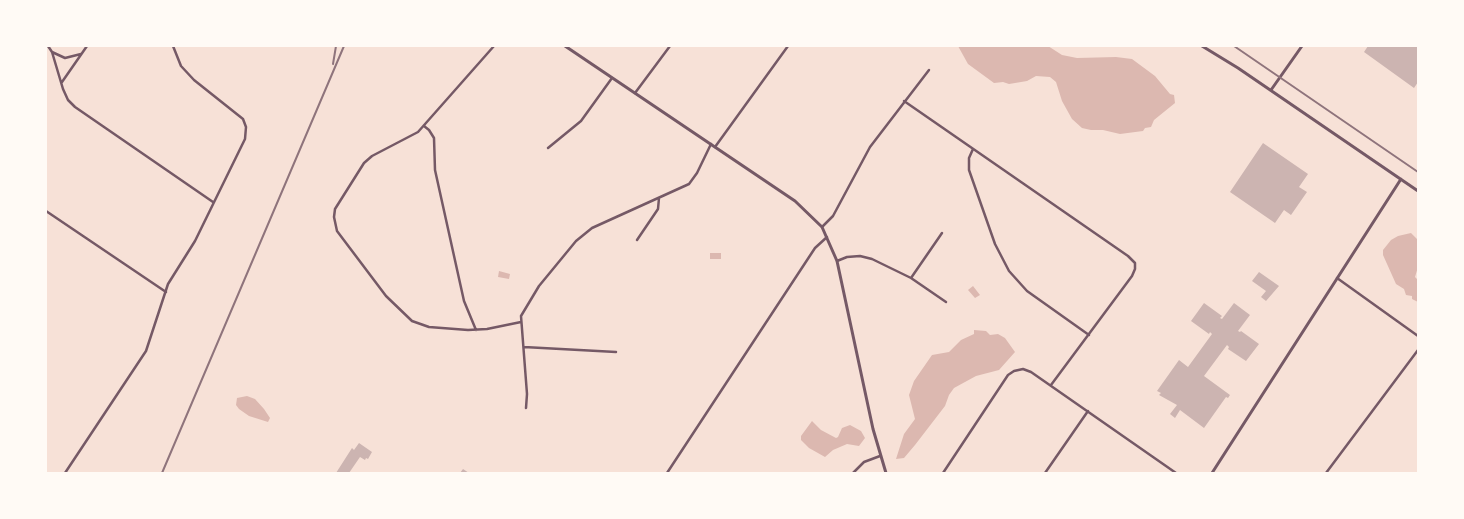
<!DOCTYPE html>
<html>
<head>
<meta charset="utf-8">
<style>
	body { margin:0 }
	#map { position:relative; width:1464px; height:519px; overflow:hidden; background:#f7e1d7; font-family:Inter,sans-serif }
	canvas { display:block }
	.frame { position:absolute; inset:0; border:47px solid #fffaf5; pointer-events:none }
</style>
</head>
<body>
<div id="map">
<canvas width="1464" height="519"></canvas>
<div class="frame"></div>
</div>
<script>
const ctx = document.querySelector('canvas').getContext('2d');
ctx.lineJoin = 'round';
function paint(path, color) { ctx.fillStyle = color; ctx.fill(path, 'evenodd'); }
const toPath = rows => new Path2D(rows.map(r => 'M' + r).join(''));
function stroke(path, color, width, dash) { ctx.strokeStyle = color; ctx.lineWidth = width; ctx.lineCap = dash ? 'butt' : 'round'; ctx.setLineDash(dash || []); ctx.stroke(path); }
paint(toPath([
	[958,46,1048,46,1062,55,1077,58,1116,57,1132,59,1155,76,1170,94,1174,95,1175,103,1154,120,1151,127,1145,128,1143,131,1120,134,1103,130,1091,130,1082,128,1072,119,1062,101,1056,82,1050,77,1036,76,1027,81,1009,84,1003,82,994,83,968,64],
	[1411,233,1418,240,1418,267,1415,277,1418,280,1418,302,1412,299,1412,296,1406,295,1404,289,1396,284,1383,255,1383,250,1391,240,1398,236],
	[710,253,721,253,721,259,710,259],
	[499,271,510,274,509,279,498,277],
	[973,286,980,295,975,298,968,290],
	[974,330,986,331,990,335,998,334,1005,338,1015,352,999,370,976,376,954,388,949,395,945,406,915,445,904,458,896,459,904,434,915,419,909,395,914,381,932,355,949,352,961,340,974,334],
	[247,396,255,399,264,409,270,418,268,422,249,416,239,409,236,405,237,398],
	[812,421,821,430,836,438,838,437,842,428,850,425,861,431,865,438,859,446,847,444,833,450,825,457,809,448,801,440,801,436]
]), '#dcb8b0');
paint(toPath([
	[1368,46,1418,46,1418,82,1414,88,1364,52],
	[1263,143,1308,174,1299,187,1307,192,1291,215,1284,210,1275,223,1230,192],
	[1259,272,1279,286,1266,301,1261,297,1266,291,1252,281],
	[1204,303,1222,316,1220,318,1222,319,1234,303,1250,315,1238,331,1240,332,1241,331,1259,344,1246,361,1228,349,1229,347,1227,345,1204,376,1230,395,1228,398,1226,397,1204,428,1180,410,1175,418,1170,414,1177,405,1159,395,1161,393,1157,391,1179,360,1188,367,1212,334,1210,332,1209,334,1191,321],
	[359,443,372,452,368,459,366,458,365,460,360,457,349,473,336,473,352,448,354,450],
	[463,469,469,473,460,473]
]), '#ccb4b1');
stroke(toPath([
	[48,46,52,52,63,89,68,100,75,107,213,202],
	[494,46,418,132,372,156,364,163,335,209,334,217,337,231,386,296,412,321,429,327,468,330,487,329,521,322],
	[52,52,65,58,81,54],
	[62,82,87,46],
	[635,93,670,46],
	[904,101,1128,256,1135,263,1135,269,1132,276,1051,385],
	[424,126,429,130,434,138,435,170,464,301,476,330],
	[715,147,788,46],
	[548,148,581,121,612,78],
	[973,149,969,158,969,170,995,244,1009,271,1027,291,1089,335],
	[46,211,166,292],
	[822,227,833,216,870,147,929,70],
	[637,240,658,209,659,198],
	[837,261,847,257,860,256,872,259,911,278,946,302],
	[911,278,942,233],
	[1337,278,1418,336],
	[524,347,616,352],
	[526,408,527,394,521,316,539,286,576,241,592,228,689,184,697,173,711,144],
	[65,473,146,351,168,284,195,241,245,139,246,127,243,119,194,80,181,66,173,46],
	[667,473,815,248,827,237],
	[853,473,864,462,880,456],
	[943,473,1008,375,1014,371,1023,369,1031,372,1176,473],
	[1045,473,1088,411],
	[1326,473,1418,350]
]), '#755966', 2.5);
stroke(toPath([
	[565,46,795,201,822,227,837,261,873,429,886,473],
	[1202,46,1238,68,1418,191],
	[1271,90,1302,46],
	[1212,473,1401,179]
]), '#755966', 3);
stroke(toPath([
	[1234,46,1418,172],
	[333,64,336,46],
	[162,473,344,46]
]), '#8f747c', 2);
</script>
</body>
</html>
